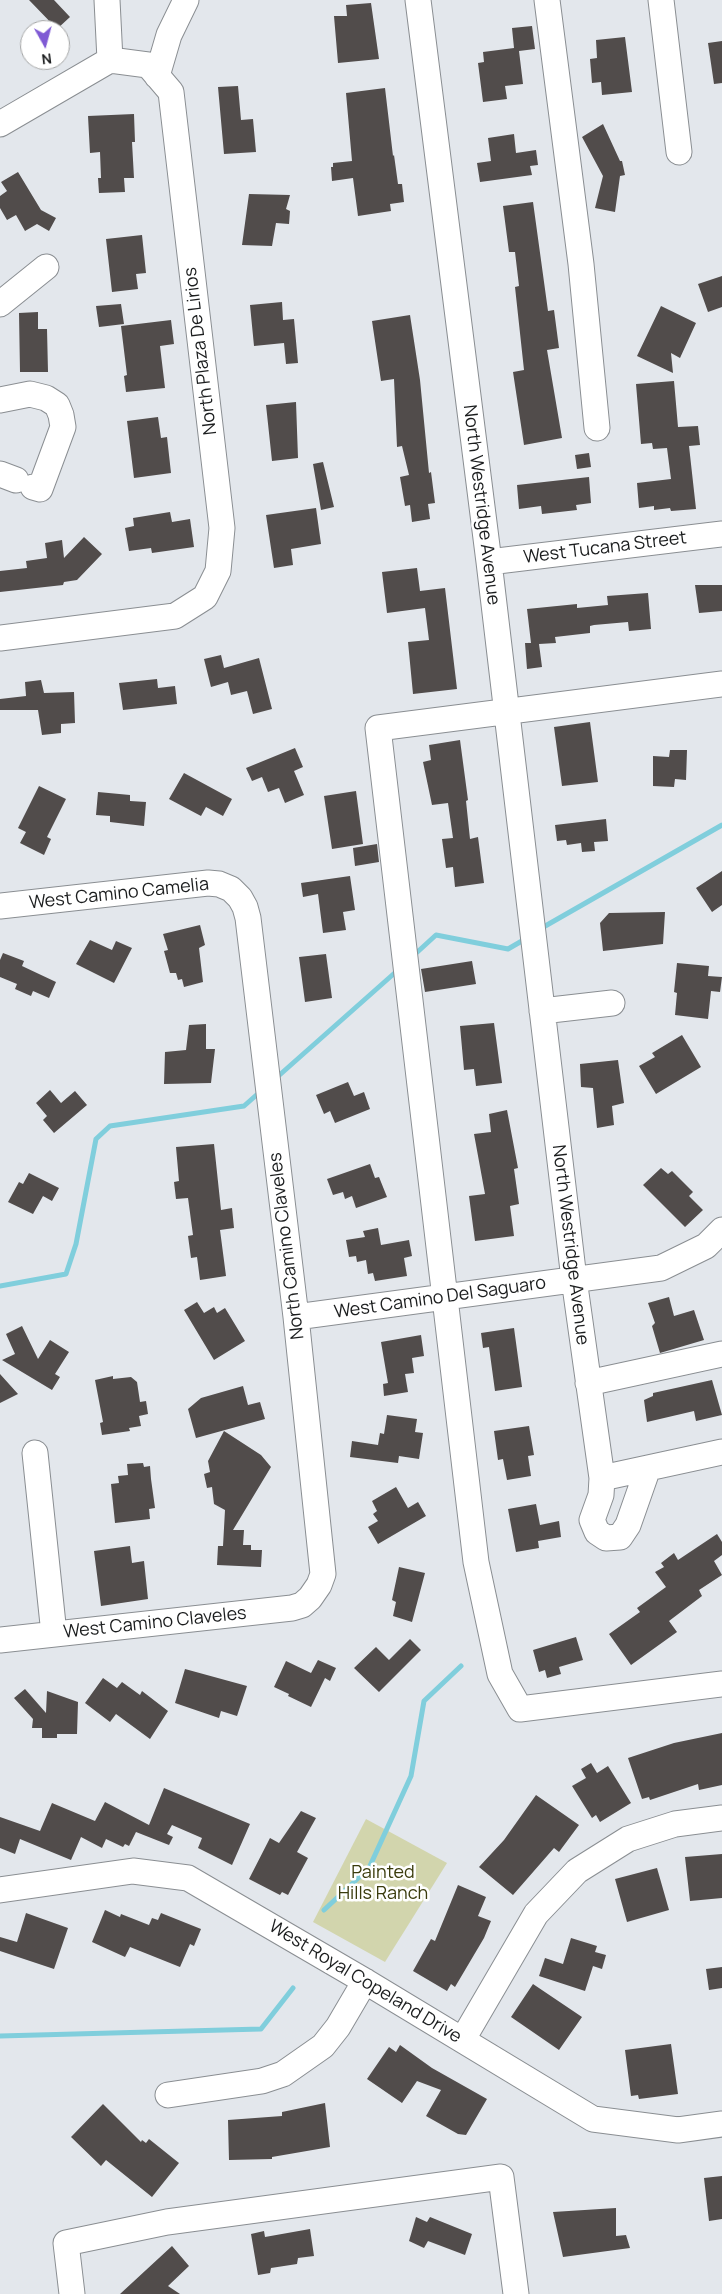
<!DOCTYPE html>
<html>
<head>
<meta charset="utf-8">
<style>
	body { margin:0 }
	#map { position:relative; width:722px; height:2294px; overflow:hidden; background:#e3e7ec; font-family:Manrope,sans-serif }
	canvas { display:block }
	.north { position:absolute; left:20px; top:20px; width:50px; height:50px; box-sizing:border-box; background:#fff; border:1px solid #a4a5a5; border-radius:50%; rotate:173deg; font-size:14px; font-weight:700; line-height:20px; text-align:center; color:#1b1d1e }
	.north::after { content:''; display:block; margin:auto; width:18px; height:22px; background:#7f5ad4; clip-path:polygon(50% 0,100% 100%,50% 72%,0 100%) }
</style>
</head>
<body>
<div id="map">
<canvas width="722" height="2294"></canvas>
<div class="north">N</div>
</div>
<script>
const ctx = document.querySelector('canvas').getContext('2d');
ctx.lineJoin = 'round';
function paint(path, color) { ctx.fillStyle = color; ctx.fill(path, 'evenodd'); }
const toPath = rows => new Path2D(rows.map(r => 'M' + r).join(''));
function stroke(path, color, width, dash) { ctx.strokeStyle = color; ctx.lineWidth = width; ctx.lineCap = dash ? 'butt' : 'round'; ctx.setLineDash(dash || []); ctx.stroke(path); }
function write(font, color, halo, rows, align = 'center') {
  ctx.font = font + ' Manrope,sans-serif'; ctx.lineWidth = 5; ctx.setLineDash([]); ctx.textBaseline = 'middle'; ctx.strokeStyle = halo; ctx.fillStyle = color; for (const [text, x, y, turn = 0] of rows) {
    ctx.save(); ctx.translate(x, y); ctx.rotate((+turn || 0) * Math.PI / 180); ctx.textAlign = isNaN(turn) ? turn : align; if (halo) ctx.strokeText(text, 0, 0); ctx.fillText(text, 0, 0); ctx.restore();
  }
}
paint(toPath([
	[366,1819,447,1863,385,1962,313,1922]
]), '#d2d5ad');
stroke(toPath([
	[540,929,722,825],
	[413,956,436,935,508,949,527,938],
	[275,1079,398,970],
	[0,1286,66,1274,76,1244,96,1139,110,1126,244,1106,261,1091],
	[324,1910,369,1868,411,1776,424,1701,461,1666],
	[0,2036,261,2029,293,1988]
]), '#80cedc', 5);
paint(toPath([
	[29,0,54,0,70,17,57,29],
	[371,3,379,59,338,63,334,16,347,16,346,5],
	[532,26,535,49,519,51,523,84,505,86,507,99,483,102,478,63,484,62,483,52,514,48,512,28],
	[625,37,632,92,602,95,601,82,592,83,590,59,597,58,596,40],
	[722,41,722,83,714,84,708,43],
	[238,86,241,120,253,119,256,152,224,154,218,87],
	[385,88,393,156,394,155,398,184,402,184,404,202,390,204,391,211,358,216,353,178,332,181,331,167,333,167,333,163,352,161,346,93],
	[134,114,135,142,132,142,134,178,124,178,125,192,99,193,98,178,101,178,100,152,90,153,88,116],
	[603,124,620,161,622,161,625,175,620,176,615,212,595,208,603,176,582,137],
	[514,134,516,153,536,150,538,165,530,166,532,175,480,182,477,163,491,161,488,138],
	[18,172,41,210,56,218,49,231,37,224,25,231,16,215,7,220,0,208,0,196,7,191,1,182],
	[249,194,290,195,286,209,290,211,289,224,276,223,272,246,242,245],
	[533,202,548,311,554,310,559,348,547,350,562,438,524,445,513,372,524,370,515,287,519,286,515,252,509,252,503,206],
	[142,235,146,273,136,274,138,289,112,292,106,239],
	[722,276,722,307,708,312,698,284],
	[282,302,283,320,294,319,298,363,286,364,284,343,254,346,250,305],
	[121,304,124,324,99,327,96,306],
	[661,306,696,323,680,358,671,353,673,373,637,356],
	[38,312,38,329,47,329,48,372,20,372,19,313],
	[410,315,420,380,429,473,431,472,435,503,428,504,430,519,412,522,410,505,405,506,400,477,409,475,402,446,397,447,394,379,381,381,372,321],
	[171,320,174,344,160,346,165,388,126,392,124,376,127,375,121,326],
	[674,381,678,427,698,426,700,445,689,446,696,509,671,511,670,508,654,510,654,506,639,508,637,483,671,479,667,448,653,449,652,443,641,444,636,384],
	[296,402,298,458,272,461,266,405],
	[158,417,161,438,167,437,171,473,134,478,127,421],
	[589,453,591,467,577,469,575,455],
	[323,462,334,507,321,510,313,464],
	[589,477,591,503,576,505,577,510,542,514,541,506,519,509,517,485],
	[316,508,321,544,291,549,293,565,274,568,266,515],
	[170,512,172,522,190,519,194,547,152,553,151,548,129,551,125,528,134,526,133,518],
	[84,537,102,554,77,580,64,582,63,585,0,592,0,571,27,568,26,561,47,558,45,543,62,540,64,558],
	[417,568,420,591,445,588,457,689,413,694,408,642,429,640,425,608,387,613,382,572],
	[695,585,722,585,722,611,699,613],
	[648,593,651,629,629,631,628,622,594,625,590,626,590,633,555,637,556,643,539,644,542,667,527,669,525,643,531,643,527,609,577,604,577,608,608,605,607,596],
	[221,655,224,668,259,658,272,709,253,714,247,691,231,695,228,682,211,687,204,659],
	[157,679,158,688,175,686,177,704,123,710,119,683],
	[41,680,44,693,74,692,75,723,61,724,61,733,42,735,38,710,0,710,0,699,26,696,25,682],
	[590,722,598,782,562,786,554,727],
	[460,740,468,800,466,801,470,839,478,837,484,883,455,887,453,867,446,868,442,839,453,838,448,803,432,805,423,762,431,760,429,745],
	[295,748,303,767,294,771,304,795,285,803,279,788,268,792,262,777,252,781,246,768],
	[670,750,687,750,686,780,675,779,674,787,653,786,653,756,669,757],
	[184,773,232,799,223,816,206,807,201,816,169,799],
	[39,786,66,799,47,837,51,839,44,855,20,843,26,832,18,828],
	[356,791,363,844,332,849,324,796],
	[98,792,130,795,130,801,146,802,144,826,110,822,110,816,96,815],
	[606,819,608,841,594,842,595,851,582,852,581,843,567,845,566,840,557,841,555,825],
	[377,844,379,862,355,866,353,848],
	[722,871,722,905,712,912,696,888],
	[350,876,355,910,343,912,346,930,323,933,318,894,303,897,301,883],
	[665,912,663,944,603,951,600,923,609,913],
	[200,925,205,945,199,948,203,982,184,987,182,979,178,980,176,973,170,973,164,951,168,950,163,934],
	[90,940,112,950,116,941,132,948,114,983,76,964],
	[3,953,24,961,22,966,56,982,49,998,33,991,31,996,15,989,17,984,0,977,0,960],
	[326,954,332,998,305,1002,299,957],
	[472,961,476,984,425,992,421,969],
	[677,963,709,966,708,976,722,977,720,992,711,991,708,1019,675,1015,677,993,674,992],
	[494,1023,502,1083,476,1086,474,1069,464,1070,460,1026],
	[206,1024,206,1049,215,1049,211,1083,164,1084,165,1052,186,1050,189,1025],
	[682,1035,701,1067,656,1094,639,1066,655,1057,652,1053],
	[618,1060,624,1103,612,1106,614,1125,597,1128,593,1088,581,1087,580,1064],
	[348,1082,354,1096,364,1092,370,1109,335,1123,330,1111,324,1114,316,1095],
	[50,1090,61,1103,75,1091,87,1105,54,1133,43,1120,47,1116,36,1103],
	[507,1110,518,1168,514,1169,519,1204,510,1206,514,1236,475,1241,469,1196,485,1194,474,1134,491,1132,489,1114],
	[214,1144,221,1210,232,1208,234,1228,220,1230,226,1276,200,1280,197,1257,191,1258,188,1236,193,1235,188,1198,176,1199,174,1182,179,1181,176,1147],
	[370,1164,375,1178,379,1177,387,1197,356,1208,352,1196,345,1199,343,1192,333,1195,327,1179],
	[661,1168,668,1174,672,1171,693,1192,689,1196,703,1210,685,1227,643,1185],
	[29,1173,59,1188,52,1201,43,1196,33,1214,8,1202,19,1182,23,1184],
	[378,1228,381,1245,409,1240,412,1256,404,1258,407,1276,375,1281,373,1273,368,1274,366,1260,357,1262,356,1256,349,1257,346,1240,365,1237,363,1231],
	[669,1297,674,1316,694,1310,704,1340,660,1353,652,1326,655,1323,648,1303],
	[197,1302,204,1313,214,1307,217,1313,225,1308,245,1341,214,1360,184,1310],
	[22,1326,38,1359,50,1340,69,1352,55,1374,60,1377,52,1390,2,1360,15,1354,6,1334],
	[514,1328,522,1387,495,1391,489,1347,483,1348,481,1333],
	[421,1335,424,1356,412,1358,414,1373,405,1374,408,1392,384,1396,383,1384,388,1383,381,1342],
	[0,1374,18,1394,0,1403],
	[113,1376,113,1379,131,1377,137,1382,140,1402,146,1401,148,1414,139,1416,141,1426,129,1428,130,1431,102,1435,100,1423,103,1422,95,1380],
	[712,1380,722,1415,696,1421,694,1411,647,1422,644,1400,653,1396,653,1393],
	[243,1386,248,1405,260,1402,265,1419,196,1438,188,1409,201,1398],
	[387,1415,417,1419,415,1432,423,1433,419,1459,399,1456,398,1463,350,1457,352,1441,378,1445,380,1433,384,1434],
	[529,1426,534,1455,528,1456,531,1476,507,1480,503,1459,498,1460,494,1431],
	[224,1431,261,1455,271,1467,233,1530,244,1530,243,1545,251,1545,251,1550,262,1550,261,1567,217,1565,218,1546,223,1546,225,1510,214,1504,212,1487,207,1488,204,1474,210,1472,208,1461],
	[143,1463,144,1467,150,1466,151,1479,155,1508,149,1509,150,1519,115,1523,111,1484,119,1483,118,1476,128,1475,127,1464],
	[396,1487,408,1508,418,1502,426,1516,378,1544,368,1527,378,1521,373,1514,377,1511,372,1501],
	[536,1504,540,1525,559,1521,561,1537,538,1541,539,1548,516,1552,508,1509],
	[717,1534,722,1542,722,1555,714,1561,722,1575,699,1590,702,1596,669,1621,677,1632,631,1665,609,1634,640,1612,637,1608,666,1587,655,1572,664,1567,661,1563,674,1553,678,1560],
	[130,1546,132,1563,144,1561,148,1599,101,1606,94,1551],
	[399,1567,425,1573,412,1622,393,1616,396,1602,392,1600],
	[576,1637,583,1660,559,1667,561,1674,547,1678,545,1670,539,1672,533,1650],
	[410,1639,421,1650,379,1692,354,1668,376,1647,389,1660],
	[318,1660,336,1668,330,1681,325,1678,311,1707,288,1696,289,1694,274,1687,286,1661,311,1673],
	[185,1669,247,1686,237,1716,221,1711,219,1718,175,1703],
	[103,1678,117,1688,122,1682,140,1695,142,1691,168,1711,150,1739,116,1714,110,1722,85,1703],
	[25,1689,46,1713,47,1691,78,1702,77,1734,57,1734,57,1738,42,1738,42,1728,32,1728,33,1719,14,1698],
	[722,1733,722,1785,699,1790,698,1784,650,1800,649,1797,642,1799,628,1758,674,1743],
	[591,1763,597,1773,608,1766,631,1803,600,1822,596,1815,592,1818,572,1786,586,1778,581,1769],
	[164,1788,250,1824,232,1865,198,1848,202,1838,172,1825,167,1834,173,1837,169,1845,136,1832,129,1846,125,1844,123,1847,106,1839,102,1848,81,1837,71,1860,20,1839,15,1854,0,1848,0,1817,40,1831,52,1803,95,1821,105,1802,149,1825],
	[536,1795,579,1825,559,1852,554,1848,513,1895,479,1867,504,1840],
	[301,1811,316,1818,297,1852,308,1858,288,1895,282,1892,280,1895,249,1879,270,1838,279,1843],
	[722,1854,722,1898,690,1901,685,1857],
	[657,1868,669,1910,627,1922,615,1879],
	[458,1885,486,1897,478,1916,491,1921,484,1938,455,1987,451,1984,447,1991,413,1971,431,1939,435,1941],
	[105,1910,120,1917,121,1914,149,1925,152,1918,158,1920,161,1913,201,1929,194,1946,190,1944,180,1967,130,1947,125,1957,92,1942],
	[26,1913,68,1928,54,1969,0,1951,0,1937,17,1942],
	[571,1938,597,1946,595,1952,606,1955,602,1969,593,1966,585,1991,539,1976,545,1958,563,1964],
	[722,1967,722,1988,709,1990,706,1969],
	[533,1984,582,2017,559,2050,511,2017],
	[671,2044,678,2094,639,2099,638,2095,631,2096,625,2050],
	[400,2045,432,2068,487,2099,466,2135,458,2134,426,2116,441,2090,417,2081,402,2103,367,2079,389,2047,396,2052],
	[325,2103,330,2147,272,2157,272,2159,229,2160,228,2120,282,2116,282,2112],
	[103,2104,141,2142,142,2140,146,2143,149,2139,179,2163,152,2197,106,2160,101,2166,71,2137],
	[722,2176,722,2219,709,2221,704,2178],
	[616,2208,616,2236,626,2235,630,2248,563,2257,553,2212],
	[416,2217,427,2222,430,2217,472,2234,465,2255,428,2241,424,2248,409,2241],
	[310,2229,314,2256,298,2258,297,2264,271,2268,270,2273,258,2275,251,2234,264,2231,265,2237],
	[172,2246,189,2266,168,2286,180,2294,120,2294]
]), '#514c4b');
const minor = toPath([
	[107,0,110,60],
	[418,0,489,562,574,1279,602,1478,601,1495,592,1520,597,1532,606,1538,620,1537,628,1525,648,1468],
	[547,0,581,264,597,428],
	[661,0,679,152],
	[157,76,169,35,186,0],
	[0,124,110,60,148,65,171,92,222,528,218,571,205,597,175,616,0,638],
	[0,304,46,267],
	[0,400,30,394,46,398,57,405,61,415,63,427,40,489,33,487],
	[0,474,16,480],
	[489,562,722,534],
	[722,684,378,728,476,1562,500,1674,520,1709,722,1684],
	[0,906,208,883,219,884,231,889,240,898,245,907,248,918,296,1317,323,1574,319,1585,310,1598,302,1605,292,1608,0,1640],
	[542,1011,612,1003],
	[296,1317,661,1268,706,1246,722,1230],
	[588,1383,722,1354],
	[35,1453,54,1634],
	[602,1478,722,1452],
	[0,1890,133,1871,188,1878,363,1980,593,2119,678,2130,722,2124],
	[463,2039,536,1914,577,1871,628,1839,675,1824,722,1818],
	[168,2095,262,2081,283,2074,323,2046,338,2027,365,1981],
	[72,2294,66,2243,167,2222,501,2177,516,2294]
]);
stroke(minor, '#8a8e92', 27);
stroke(minor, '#fff', 25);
write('18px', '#1b1d1e', '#fff', [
	["North Plaza De Lirios",201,351,-97],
	["North Westridge Avenue",481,505,83],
	["West Tucana Street",605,548,-7],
	["West Camino Camelia",119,894,-6],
	["North Westridge Avenue",570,1245,83],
	["North Camino Claveles",287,1246,-97],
	["West Camino Del Saguaro",440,1298,-8],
	["West Camino Claveles",155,1623,-6],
	["West Royal Copeland Drive",365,1982,31]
]);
write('18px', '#3a3b0c', '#fff', [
	["Painted",383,1873],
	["Hills Ranch",383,1894]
]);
</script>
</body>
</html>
